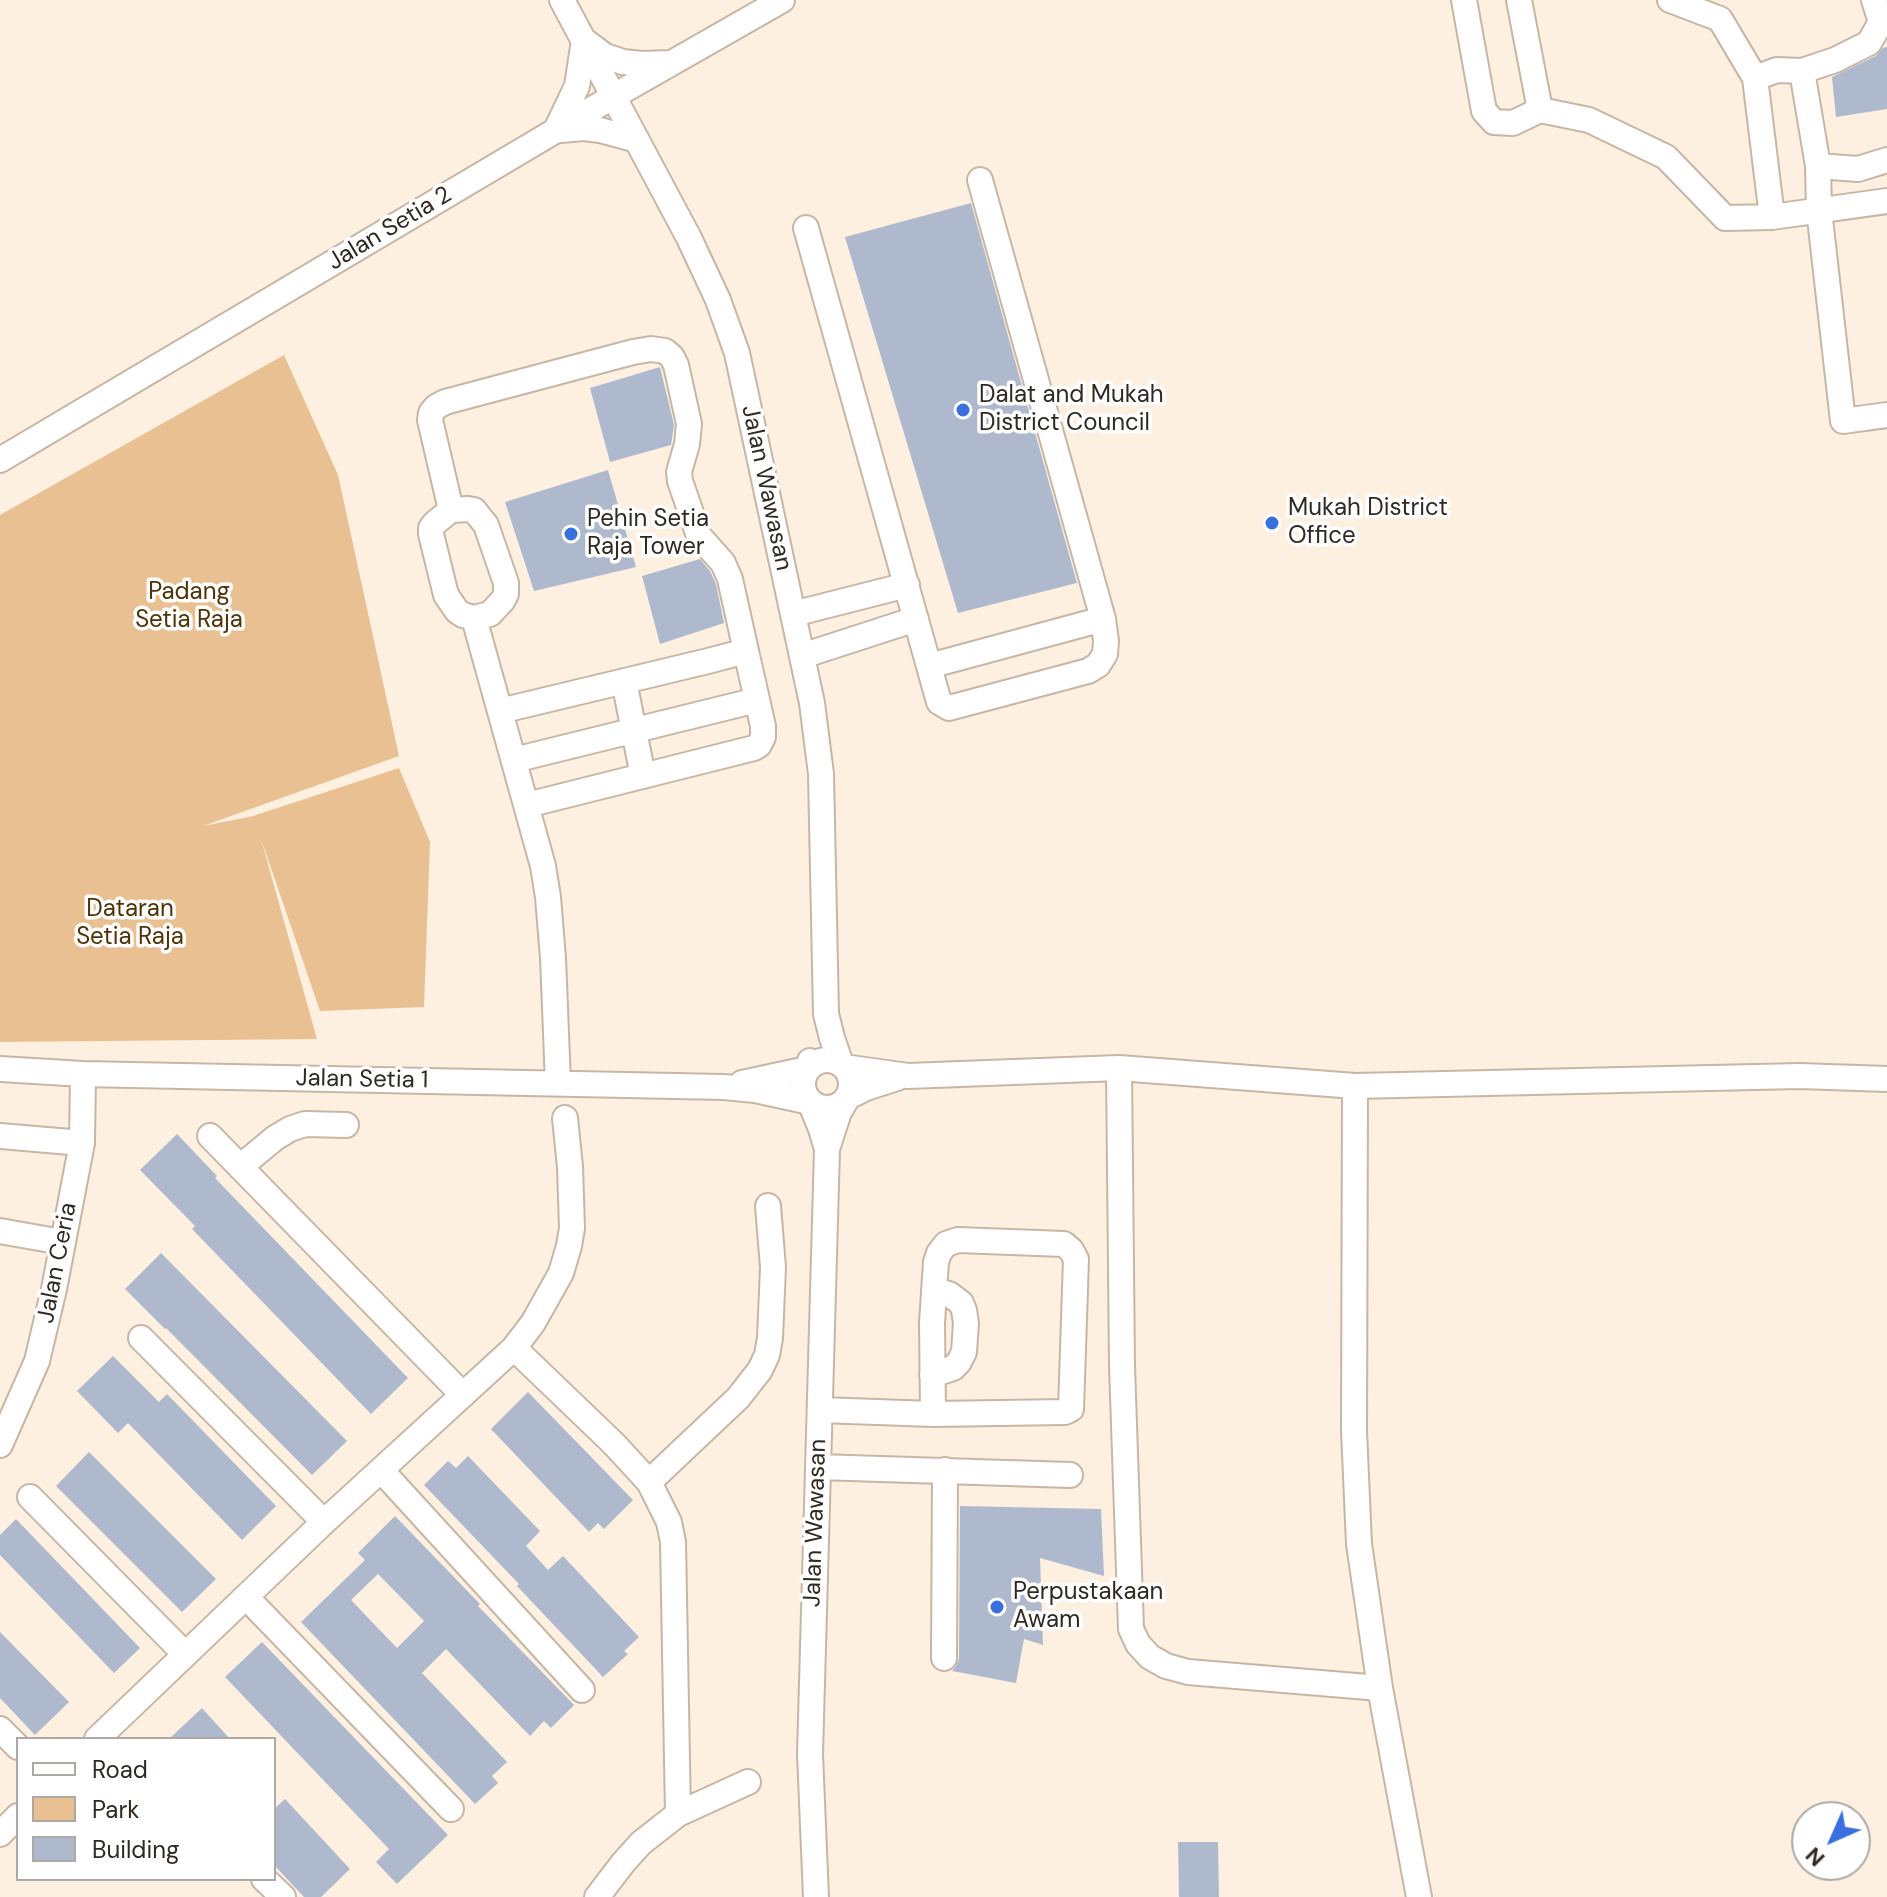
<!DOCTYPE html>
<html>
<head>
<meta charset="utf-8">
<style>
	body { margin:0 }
	#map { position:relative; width:1887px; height:1897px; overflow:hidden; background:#fef0e1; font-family:"DM Sans",sans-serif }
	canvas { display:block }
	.legend { position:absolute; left:16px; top:1737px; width:260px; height:144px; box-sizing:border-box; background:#fff; border:2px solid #aca9a7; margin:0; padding:10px 14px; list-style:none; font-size:24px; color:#2f2922 }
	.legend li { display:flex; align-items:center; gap:16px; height:40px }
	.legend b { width:40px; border:2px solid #aca9a7 }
	.north { position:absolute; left:1791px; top:1801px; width:80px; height:80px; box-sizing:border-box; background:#fff; border:2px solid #aca9a7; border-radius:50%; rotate:225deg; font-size:22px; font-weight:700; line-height:32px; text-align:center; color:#2f2922 }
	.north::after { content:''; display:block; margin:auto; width:28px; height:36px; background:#3970df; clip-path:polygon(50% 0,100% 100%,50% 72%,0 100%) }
</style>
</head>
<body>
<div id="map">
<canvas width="1887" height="1897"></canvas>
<ul class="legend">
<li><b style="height:10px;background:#fff"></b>Road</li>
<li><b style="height:22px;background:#e9c092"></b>Park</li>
<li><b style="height:22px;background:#aeb9cd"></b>Building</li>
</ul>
<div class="north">N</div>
</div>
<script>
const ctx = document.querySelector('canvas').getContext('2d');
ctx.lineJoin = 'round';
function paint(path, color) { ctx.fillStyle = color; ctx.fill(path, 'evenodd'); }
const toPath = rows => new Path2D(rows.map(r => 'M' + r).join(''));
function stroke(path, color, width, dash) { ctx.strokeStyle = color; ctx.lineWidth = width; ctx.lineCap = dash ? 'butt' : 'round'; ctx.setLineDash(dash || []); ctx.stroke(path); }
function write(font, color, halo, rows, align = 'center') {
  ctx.font = font + ' "DM Sans",sans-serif'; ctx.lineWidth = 7; ctx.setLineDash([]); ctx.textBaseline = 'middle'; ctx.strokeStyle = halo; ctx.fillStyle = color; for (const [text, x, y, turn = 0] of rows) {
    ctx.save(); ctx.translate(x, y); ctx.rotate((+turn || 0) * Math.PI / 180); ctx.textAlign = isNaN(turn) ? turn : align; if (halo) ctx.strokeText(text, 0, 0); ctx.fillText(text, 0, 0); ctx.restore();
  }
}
paint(toPath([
	[284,355,338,475,399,756,203,826,253,816,399,768,430,842,424,1007,320,1011,261,839,317,1039,0,1042,0,515]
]), '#e9c092');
paint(toPath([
	[1887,47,1887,109,1836,117,1832,77,1876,56,1883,48],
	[971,203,1077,583,958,613,845,237],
	[660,367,674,425,671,445,610,462,590,388],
	[608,470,636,567,534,591,505,502],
	[700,559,710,571,716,584,724,623,660,644,642,576],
	[177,1134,217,1176,215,1178,408,1378,371,1414,192,1229,195,1226,140,1170],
	[161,1253,347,1441,312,1475,166,1328,165,1329,125,1289],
	[113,1356,159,1402,167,1394,276,1506,242,1540,128,1423,118,1433,77,1391],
	[528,1392,633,1500,604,1529,598,1523,589,1532,491,1429],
	[89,1452,216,1579,182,1612,56,1486],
	[468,1456,540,1531,526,1546,548,1570,563,1556,639,1637,624,1651,628,1654,603,1677,517,1586,519,1584,424,1485,448,1461,456,1468],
	[960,1506,1101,1509,1104,1576,1040,1558,1043,1645,1024,1639,1016,1683,952,1671,956,1666,959,1658],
	[395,1516,480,1604,478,1606,574,1705,551,1728,544,1721,530,1736,446,1649,422,1673,507,1762,492,1776,498,1783,475,1804,301,1622,365,1560,358,1553],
	[378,1574,424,1621,397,1648,351,1600],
	[16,1519,140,1648,114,1673,0,1555,0,1535],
	[0,1632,69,1702,35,1735,0,1698],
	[262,1642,448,1835,397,1884,376,1862,389,1849,225,1677],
	[202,1708,230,1739,169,1739],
	[285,1799,350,1869,321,1897,304,1897,274,1865,274,1809],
	[1178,1842,1218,1842,1219,1897,1179,1897]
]), '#aeb9cd');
const minor = toPath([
	[562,0,689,238,718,300,737,353,812,703,821,774,826,1014,832,1038,841,1064],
	[1464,0,1484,111,1494,122,1513,123,1540,110,1589,120,1666,157,1725,218,1772,217,1887,201],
	[1519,0,1540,110],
	[1670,0,1720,19,1755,78],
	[585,41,605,56,623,62,642,64,670,63],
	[1802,71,1835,60,1869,43,1881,22,1874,0],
	[556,130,577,86,584,40],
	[561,130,584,128,600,130,637,140],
	[1818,166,1858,169,1887,160],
	[1772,217,1755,78,1777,70,1802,71,1818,166,1819,210,1843,421,1887,415],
	[806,228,939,702,949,708,1088,671,1098,665,1105,654,1106,641,1103,619,980,180],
	[0,460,614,96,782,0],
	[468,509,474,510,486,525,506,583,506,594,503,600,490,614,474,618,463,615,457,611,446,595,431,534,431,528,435,523,451,510,468,509],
	[451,510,430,420,431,413,436,407,445,402,633,352,651,349,665,351,672,357,676,365,689,424,687,444,679,472,680,481,699,536,723,563,730,579,746,651],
	[793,614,907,585],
	[474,618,543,866,548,897,553,958,558,1083],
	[802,656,916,619],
	[929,666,1103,619],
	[624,681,643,776],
	[500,711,708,661,746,651,763,726,763,737,759,745,754,748,527,805],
	[514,760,757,700],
	'803 1084a24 24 0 1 1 48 0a24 24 0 1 1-48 0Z',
	[844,1067,908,1076,1119,1068,1355,1086,1800,1076,1887,1079],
	[1119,1068,1122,1366,1131,1629,1138,1644,1150,1657,1166,1666,1188,1672,1380,1688],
	[0,1069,83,1074,724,1087,755,1090,810,1102,821,1129,827,1149],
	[742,1083,807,1069,810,1061],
	[1355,1086,1354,1431,1359,1544,1380,1688,1419,1897],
	[0,1136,82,1143],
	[210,1136,462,1394],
	[240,1167,275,1138,290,1129,305,1124,346,1125],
	[0,1231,62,1242],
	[141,1338,324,1522],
	[514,1348,614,1444,649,1482,669,1522,673,1542,678,1814],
	[932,1375,953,1368,959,1362,964,1352,966,1323,964,1310,961,1303,949,1294,934,1290],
	[820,1410,933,1414,1065,1412,1071,1409,1076,1259,1071,1250,1064,1244,958,1240,946,1244,939,1253,936,1262,932,1323,933,1414],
	[0,1445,37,1361,54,1289,82,1143,83,1074],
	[818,1467,1070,1475],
	[381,1470,582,1690],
	[649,1482,738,1398,760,1370,767,1355,770,1338,773,1267,768,1206],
	[30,1497,185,1654],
	[246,1597,451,1809],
	[944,1658,945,1470],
	[0,1729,18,1747],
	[97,1739,324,1522,514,1348,533,1323,561,1273,569,1246,572,1228,570,1167,565,1118],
	[0,1834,18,1816],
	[264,1879,283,1897],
	[597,1897,623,1863,641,1843,678,1814,748,1782],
	[816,1897,810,1754,827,1149,839,1112,848,1097,866,1088,897,1078]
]);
stroke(minor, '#c7b6a5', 28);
stroke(minor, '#fff', 24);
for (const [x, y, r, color] of [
	[963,410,8,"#3970df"],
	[1272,523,8,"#3970df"],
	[571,534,8,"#3970df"],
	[997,1607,8,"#3970df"]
]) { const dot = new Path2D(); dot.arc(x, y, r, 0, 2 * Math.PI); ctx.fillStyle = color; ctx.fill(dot); stroke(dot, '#fff', 3); }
write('24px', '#2f2922', '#fff', [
	["Jalan Setia 2",390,229,-31],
	["Jalan Wawasan",766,488,78],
	["Jalan Setia 1",362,1080,1],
	["Jalan Ceria",58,1263,-79],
	["Jalan Wawasan",816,1523,-88]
]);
write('24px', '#2f2922', '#fff', [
	["Dalat and Mukah",979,396],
	["District Council",979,424],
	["Mukah District",1288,509],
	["Office",1288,537],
	["Pehin Setia",587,520],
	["Raja Tower",587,548],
	["Perpustakaan",1013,1593],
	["Awam",1013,1621]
], 'left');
write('24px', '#513205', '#fff', [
	["Padang",189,593],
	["Setia Raja",189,621],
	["Dataran",130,910],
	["Setia Raja",130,938]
]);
</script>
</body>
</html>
